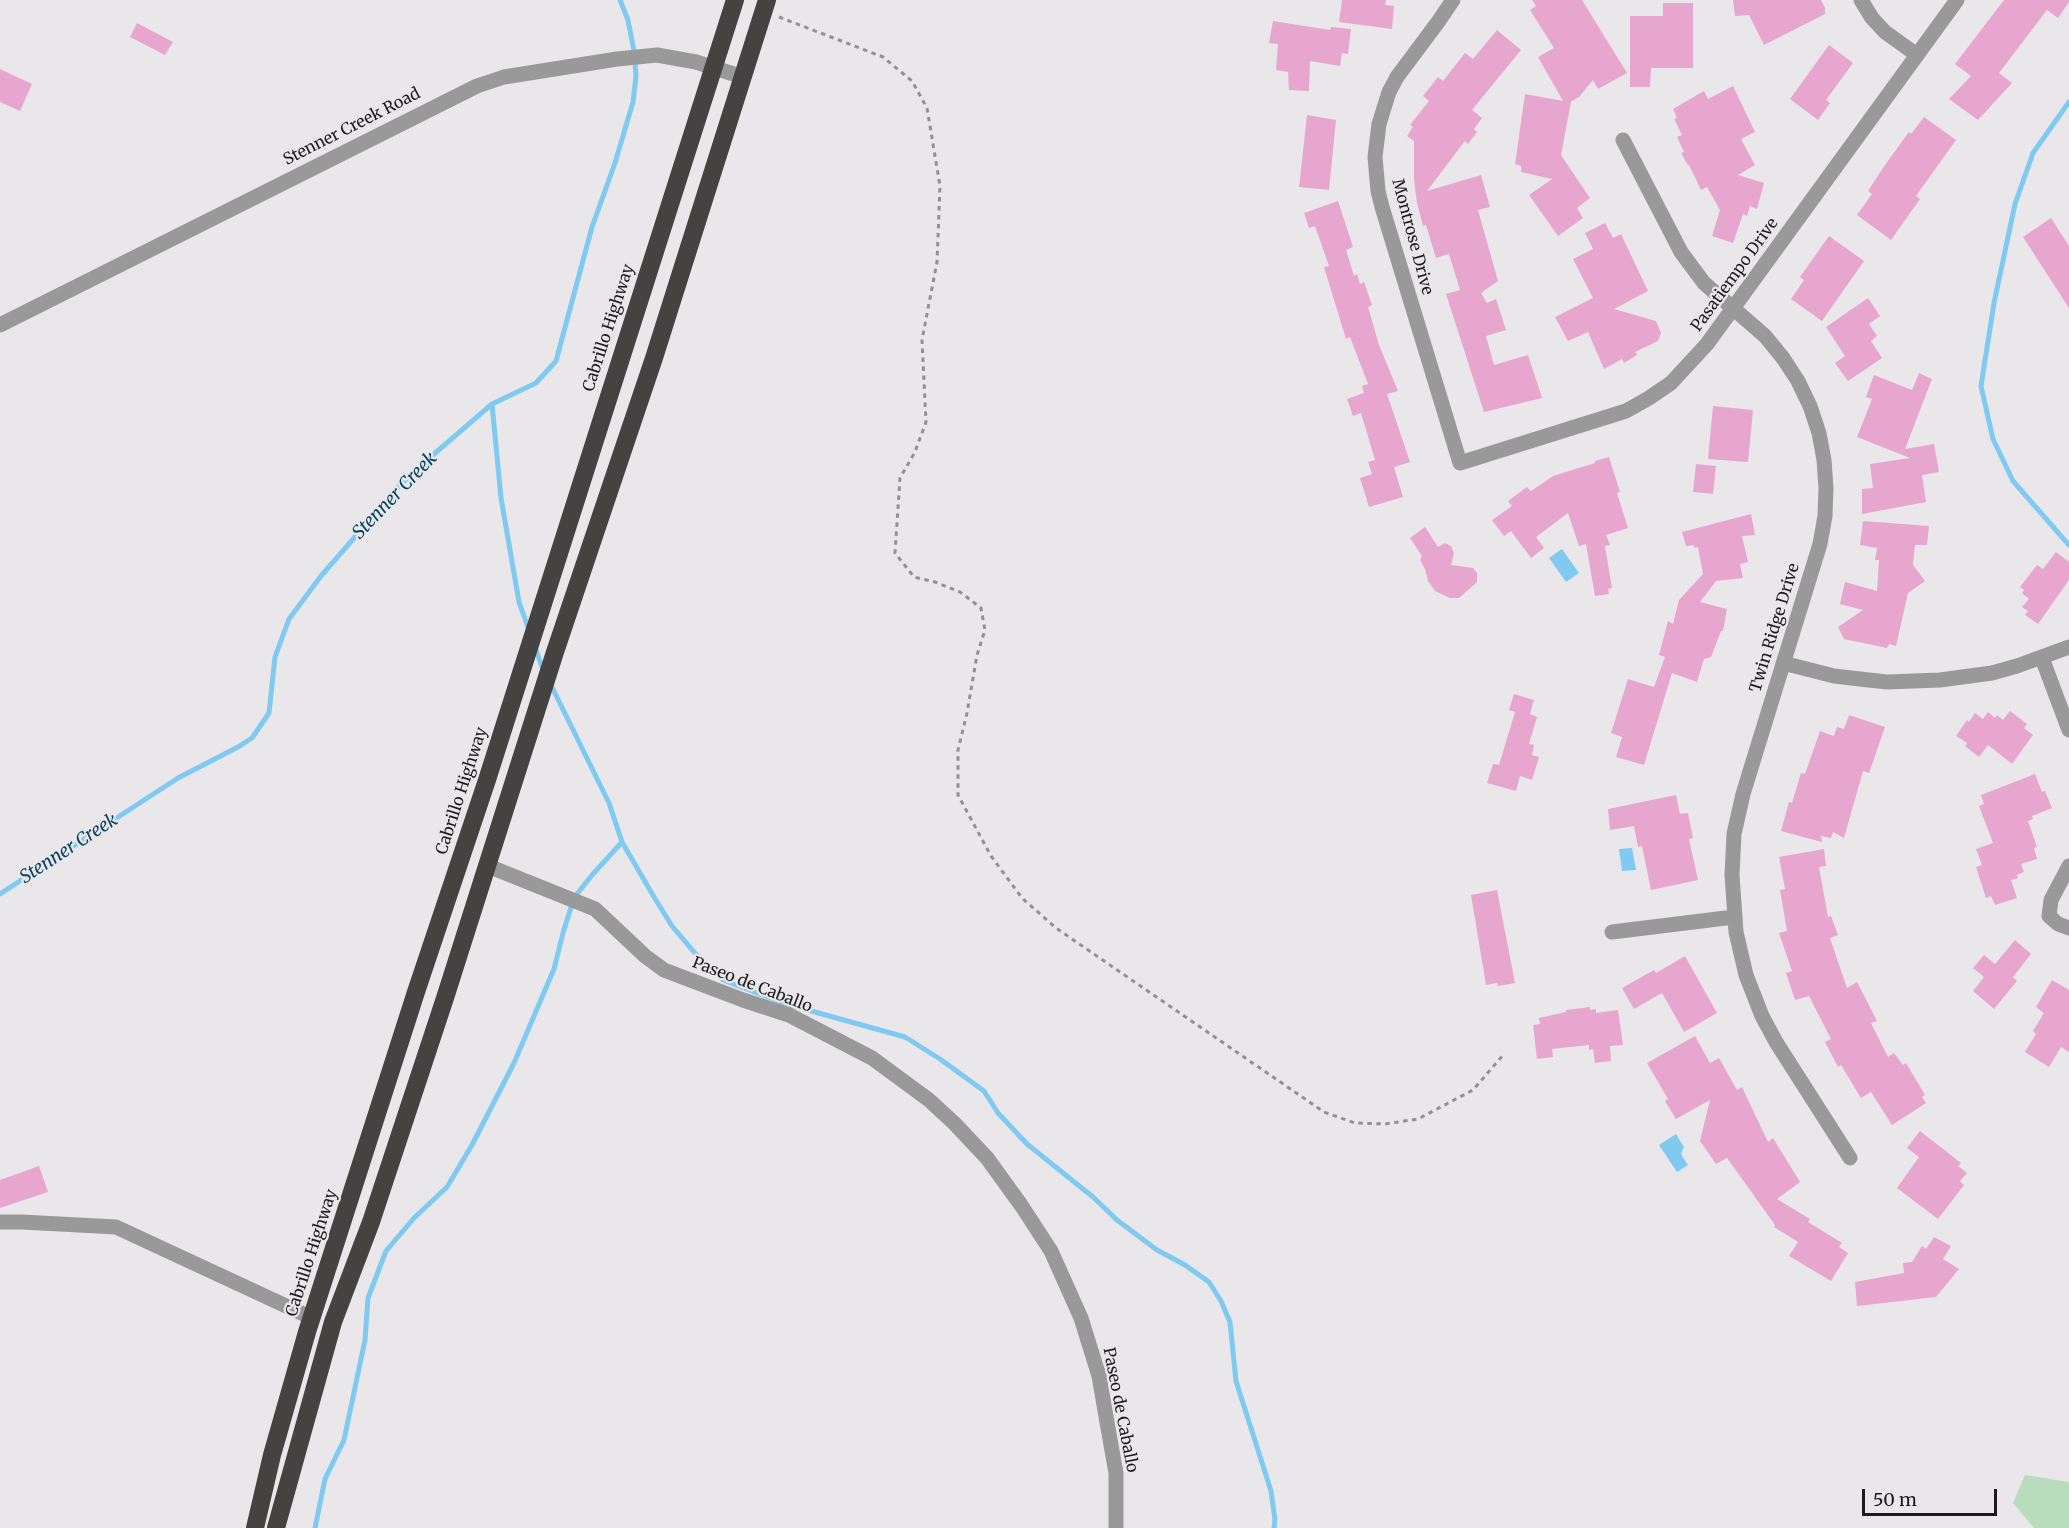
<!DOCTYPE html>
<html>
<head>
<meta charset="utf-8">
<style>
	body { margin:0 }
	#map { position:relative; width:2069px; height:1528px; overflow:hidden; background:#eae7ea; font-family:Merriweather,serif }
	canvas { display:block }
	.scale { position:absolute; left:1862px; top:1489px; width:135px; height:27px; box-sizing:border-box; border:3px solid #1c1b1c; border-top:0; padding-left:8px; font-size:18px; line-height:21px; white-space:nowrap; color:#1c1b1c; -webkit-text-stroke:4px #eae7ea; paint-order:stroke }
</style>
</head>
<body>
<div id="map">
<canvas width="2069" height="1528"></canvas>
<div class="scale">50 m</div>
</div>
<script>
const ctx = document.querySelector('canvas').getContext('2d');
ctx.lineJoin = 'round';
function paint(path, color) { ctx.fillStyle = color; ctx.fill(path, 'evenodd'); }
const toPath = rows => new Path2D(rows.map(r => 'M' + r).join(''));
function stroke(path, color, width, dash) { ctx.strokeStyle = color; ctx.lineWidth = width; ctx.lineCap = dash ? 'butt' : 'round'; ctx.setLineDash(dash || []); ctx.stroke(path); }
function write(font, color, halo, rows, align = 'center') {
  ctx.font = font + ' Merriweather,serif'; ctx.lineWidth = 4.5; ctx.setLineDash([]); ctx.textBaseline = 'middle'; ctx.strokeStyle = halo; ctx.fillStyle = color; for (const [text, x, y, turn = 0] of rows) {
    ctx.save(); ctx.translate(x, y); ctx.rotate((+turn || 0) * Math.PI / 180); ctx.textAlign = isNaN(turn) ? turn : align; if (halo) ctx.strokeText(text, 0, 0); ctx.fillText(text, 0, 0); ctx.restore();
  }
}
paint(toPath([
	[2025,1475,2069,1482,2069,1528,2034,1528,2013,1503]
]), '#b9dcbc');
paint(toPath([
	[1562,549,1579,573,1566,582,1549,558],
	[1632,848,1636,870,1622,871,1619,849],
	[1676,1134,1684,1147,1681,1154,1688,1165,1677,1172,1659,1145]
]), '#80c9f1');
stroke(toPath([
	[2069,102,2033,153,2015,204,1994,303,1981,386,1993,439,2013,481,2069,545],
	[492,404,501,498,519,602,529,630],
	[535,647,543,670],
	[550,683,609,803,622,842,654,897,672,926,694,952,723,980,786,1004,905,1037,940,1059,984,1091,998,1113,1027,1144,1093,1197,1117,1220,1157,1250,1185,1265,1209,1282,1221,1301,1230,1322,1236,1381,1271,1491,1275,1520,1274,1528],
	[0,894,178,778,238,747,252,738,269,713,275,657,289,619,321,576,401,484,426,461,492,404,536,383,556,361,592,227,615,163,633,102,636,76,634,51,628,20,620,0],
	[315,1528,325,1479,344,1440,365,1340,368,1298,386,1251,414,1218,447,1187,472,1145,514,1063,554,969,563,933,574,898,592,875,622,842]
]), '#80c9f1', 5);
paint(toPath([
	[1342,0,1386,0,1385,5,1394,6,1392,29,1339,22],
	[1532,0,1582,0,1627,73,1598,89,1593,80,1579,97,1570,102,1571,102,1561,155,1590,198,1577,208,1583,218,1558,236,1529,195,1552,179,1521,172,1521,166,1515,164,1525,94,1563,101,1538,57,1554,48,1530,10,1536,6],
	[1733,0,1821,0,1825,8,1825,14,1764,45,1749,15,1735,16],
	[2004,0,2069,0,2069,2,2058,18,2047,10,1999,73,2012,83,1978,120,1949,99,1971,76,1955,64],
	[1663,3,1693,3,1693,68,1651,68,1650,87,1630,87,1630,16,1663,16],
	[1273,21,1330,30,1331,27,1351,29,1348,54,1342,53,1340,66,1310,61,1309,91,1289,90,1288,72,1276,70,1278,44,1269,43],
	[137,23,173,42,165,55,130,37],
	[1497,30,1521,50,1472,110,1482,118,1474,129,1477,132,1468,144,1465,141,1427,191,1481,175,1490,207,1478,210,1498,281,1481,293,1487,303,1496,299,1506,330,1486,336,1494,365,1528,355,1542,398,1484,412,1446,294,1460,290,1449,254,1436,258,1426,225,1423,226,1417,203,1414,179,1414,141,1407,136,1413,127,1410,125,1429,101,1423,96,1438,77,1443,81,1465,53,1473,59],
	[1829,45,1853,63,1826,100,1830,103,1818,120,1790,99],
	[0,69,32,84,20,111,0,102],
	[1733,86,1755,132,1741,139,1755,165,1738,175,1764,183,1757,209,1750,206,1747,216,1743,214,1733,243,1712,236,1720,210,1707,187,1701,190,1689,165,1688,165,1681,153,1684,152,1677,137,1682,135,1674,119,1677,118,1673,109,1704,91,1708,99],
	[1307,115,1336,120,1329,190,1299,187],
	[1924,117,1956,140,1916,196,1920,199,1891,240,1857,215,1872,194,1868,191,1885,165,1909,132,1911,134],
	[1338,201,1353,247,1346,250,1354,276,1357,274,1360,284,1364,282,1372,305,1368,307,1379,345,1398,391,1387,394,1410,462,1394,467,1403,497,1369,507,1360,478,1372,474,1368,462,1375,460,1361,413,1353,416,1347,399,1364,393,1362,386,1368,384,1350,337,1346,339,1324,267,1329,266,1315,226,1309,228,1304,213],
	[2051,218,2069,246,2069,308,2023,237],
	[1605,223,1613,238,1621,234,1648,291,1614,309,1656,321,1661,333,1658,341,1635,352,1637,355,1624,363,1622,359,1604,369,1588,332,1568,341,1555,317,1593,298,1573,259,1593,249,1585,233],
	[1829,236,1864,261,1822,321,1791,299,1804,280,1800,277],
	[1868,298,1880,316,1869,324,1877,336,1871,341,1882,358,1848,381,1835,363,1845,356,1826,327],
	[1919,373,1932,379,1905,449,1934,444,1939,472,1922,475,1926,502,1862,514,1862,489,1873,488,1870,464,1910,458,1857,437,1872,399,1866,397,1874,375,1912,390],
	[1713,406,1753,410,1748,462,1708,459],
	[1609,457,1620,492,1617,493,1628,528,1606,535,1610,545,1605,546,1612,588,1608,589,1609,594,1595,596,1586,544,1579,546,1568,513,1536,537,1544,548,1531,558,1511,531,1504,536,1492,520,1512,506,1508,501,1527,487,1531,491,1553,476,1595,463,1595,461],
	[1696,464,1716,466,1713,494,1693,492],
	[1751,514,1755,535,1742,536,1748,562,1740,564,1743,578,1716,581,1700,602,1727,609,1723,631,1721,631,1711,657,1704,659,1697,682,1672,673,1644,765,1616,757,1622,737,1611,733,1628,679,1654,687,1665,657,1659,655,1668,621,1673,624,1679,600,1703,574,1698,547,1694,548,1694,545,1686,546,1682,532],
	[1863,521,1929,526,1927,545,1915,545,1913,565,1925,581,1908,593,1896,646,1889,644,1887,648,1844,639,1838,627,1863,610,1840,604,1845,582,1877,591,1879,560,1875,560,1877,548,1860,545],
	[1425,527,1438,547,1445,543,1451,546,1454,553,1451,565,1473,568,1477,573,1477,582,1459,598,1450,598,1435,591,1428,581,1425,569,1420,560,1422,556,1410,538],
	[2056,552,2069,562,2069,580,2038,624,2025,615,2028,611,2022,607,2029,599,2022,593,2024,590,2020,587,2037,565,2043,569],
	[1514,694,1534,700,1530,714,1537,717,1529,744,1534,745,1532,755,1539,757,1532,780,1520,776,1516,791,1487,783,1493,764,1499,765,1515,712,1509,710],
	[2010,711,2027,724,2024,728,2033,735,2012,764,1988,745,1979,757,1965,746,1967,743,1956,736,1967,720,1969,722,1975,713,1983,719,1988,712,1995,718,1997,715,2003,720],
	[1849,715,1885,727,1869,773,1863,771,1844,838,1833,832,1831,838,1821,836,1822,842,1781,831,1789,802,1792,803,1801,773,1805,774,1820,731,1834,736,1837,727,1844,729],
	[2035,774,2042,792,2045,791,2052,808,2032,816,2033,819,2028,821,2037,847,2034,848,2037,859,2021,864,2024,872,2017,875,2018,878,2011,880,2017,898,1995,905,1991,896,1986,898,1976,867,1982,865,1976,849,1993,843,1979,806,1984,804,1981,795],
	[1676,795,1680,814,1688,813,1693,838,1689,839,1698,880,1651,890,1642,846,1638,847,1634,826,1610,830,1608,809],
	[1824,849,1826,866,1819,867,1828,917,1831,916,1838,935,1830,938,1847,988,1857,982,1877,1021,1871,1023,1888,1057,1894,1053,1903,1065,1906,1063,1925,1095,1922,1097,1926,1103,1892,1125,1871,1092,1861,1098,1841,1065,1838,1067,1825,1042,1831,1039,1809,996,1795,1000,1786,973,1792,971,1779,933,1787,931,1780,890,1785,889,1779,857],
	[1497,890,1515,983,1498,986,1497,983,1486,985,1471,895],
	[2015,940,2031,954,2013,977,2017,981,1994,1009,1973,991,1984,977,1973,968,1984,955,1995,964],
	[1685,956,1717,1013,1684,1032,1662,993,1634,1009,1622,988,1654,970,1656,973],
	[2052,980,2069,990,2069,1052,2061,1047,2049,1067,2025,1052,2036,1034,2033,1031,2044,1013,2036,1007],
	[1590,1007,1590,1010,1596,1009,1596,1013,1618,1010,1623,1045,1610,1046,1611,1061,1595,1063,1593,1049,1589,1050,1589,1045,1552,1049,1553,1057,1537,1059,1533,1025,1540,1024,1539,1018,1566,1012,1566,1010],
	[1695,1036,1710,1063,1719,1058,1737,1090,1742,1087,1768,1142,1773,1138,1800,1182,1777,1199,1810,1219,1808,1222,1842,1243,1839,1247,1848,1253,1831,1281,1789,1256,1798,1242,1774,1227,1775,1225,1727,1158,1716,1164,1700,1141,1710,1100,1676,1119,1665,1101,1668,1099,1647,1063],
	[1920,1131,1961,1163,1958,1166,1967,1173,1960,1181,1964,1185,1938,1219,1897,1188,1919,1157,1907,1148],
	[39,1166,48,1192,0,1208,0,1180],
	[1934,1237,1951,1246,1943,1259,1959,1269,1936,1297,1857,1306,1855,1282,1904,1273,1903,1263,1912,1262,1922,1246,1926,1249]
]), '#e7a6cd');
stroke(toPath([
	[779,17,883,57,912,81,927,108,940,186,937,262,922,340,926,422,915,452,900,478,895,553,914,577,935,582,960,592,981,608,985,630,977,655,967,713,958,750,958,795,991,856,1022,898,1056,928,1324,1112,1355,1123,1385,1124,1418,1119,1473,1090,1504,1054]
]), '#939093', 3, [4.5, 4.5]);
stroke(toPath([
	[1453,0,1438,22,1397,77,1389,92,1379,124,1375,157,1378,191,1382,207,1460,463,1626,411,1649,398,1671,383,1707,344,1957,0],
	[1861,0,1872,18,1885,32,1917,55],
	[1623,140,1681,252,1704,283,1765,336,1783,358,1798,381,1810,406,1819,433,1824,460,1826,488,1825,516,1820,544,1743,794,1734,834,1732,875,1736,932,1746,975,1762,1016,1776,1042,1850,1158],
	[0,325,477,86,504,77,617,59,657,55,696,62,743,77],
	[2042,658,2069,730],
	[1783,663,1834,676,1860,679,1887,682,1940,680,1992,673,2017,666,2069,647],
	[488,866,595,909,645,956,664,970,743,1000,789,1015,872,1058,929,1100,954,1123,987,1158,1021,1205,1051,1251,1081,1318,1099,1376,1108,1428,1116,1473,1116,1528],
	[2069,866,2051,900,2049,916,2058,924,2069,928],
	[1612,932,1734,917],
	[0,1222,22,1222,116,1227,312,1318]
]), '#9a9999', 15);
stroke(toPath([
	[255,1528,272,1455,307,1332,416,992,487,780,735,0],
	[276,1528,333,1322,371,1222,445,998,555,652,654,358,767,0]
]), '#454242', 18);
write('16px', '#1c1b1c', '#eae7ea', [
	["Stenner Creek Road",352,127,-27],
	["Montrose Drive",1412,237,75],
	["Pasatiempo Drive",1735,275,-54],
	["Cabrillo Highway",609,328,-72],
	["Twin Ridge Drive",1775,628,-73],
	["Cabrillo Highway",462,791,-72],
	["Paseo de Caballo",752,985,21],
	["Cabrillo Highway",312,1253,-72],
	["Paseo de Caballo",1120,1410,79]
]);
write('italic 18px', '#064560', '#eae7ea', [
	["Stenner Creek",395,496,-46],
	["Stenner Creek",69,849,-33]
]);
</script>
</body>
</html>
